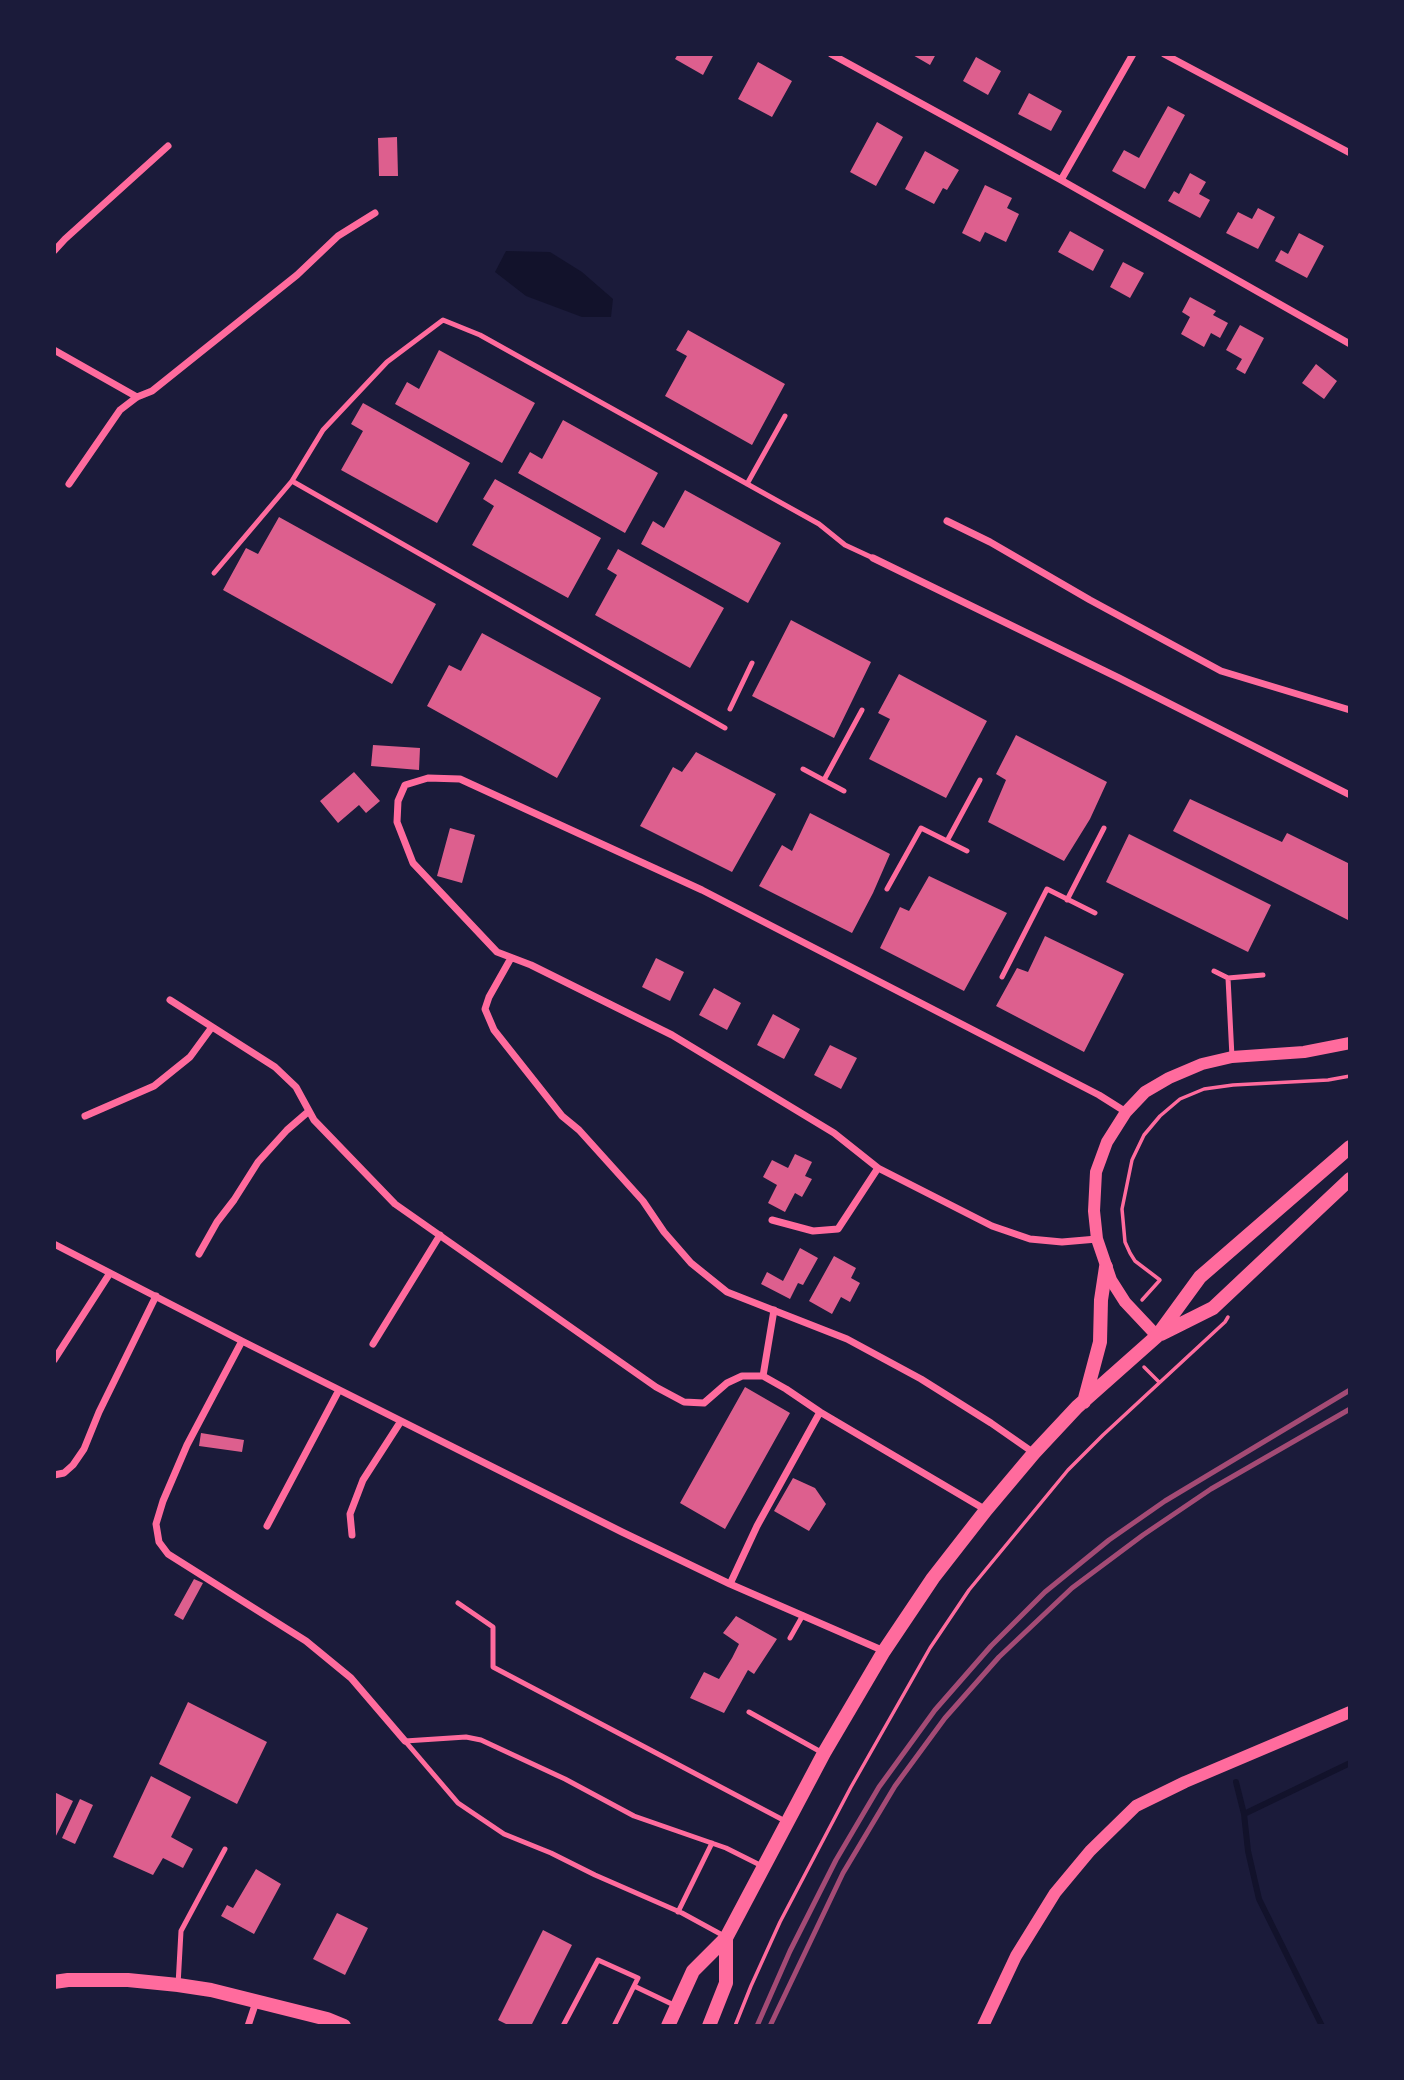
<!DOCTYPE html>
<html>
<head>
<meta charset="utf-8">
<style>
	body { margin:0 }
	#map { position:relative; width:1404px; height:2080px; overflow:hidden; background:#1b1b3a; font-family:"IBM Plex Sans",sans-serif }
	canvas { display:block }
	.frame { position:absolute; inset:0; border:56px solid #1b1b3a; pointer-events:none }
</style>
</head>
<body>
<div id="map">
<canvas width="1404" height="2080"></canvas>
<div class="frame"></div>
</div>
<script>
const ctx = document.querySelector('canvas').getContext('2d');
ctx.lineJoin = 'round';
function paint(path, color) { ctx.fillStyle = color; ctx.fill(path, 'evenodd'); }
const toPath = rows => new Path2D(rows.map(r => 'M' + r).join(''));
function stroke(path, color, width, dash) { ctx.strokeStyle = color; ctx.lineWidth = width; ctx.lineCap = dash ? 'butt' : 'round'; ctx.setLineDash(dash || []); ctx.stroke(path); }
paint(toPath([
	[506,251,550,252,582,272,613,299,611,317,582,317,526,296,495,272]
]), '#12122b');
stroke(toPath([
	[1236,1782,1244,1814,1248,1851,1259,1899,1322,2026],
	[1244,1814,1350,1763]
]), '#12122b', 6);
paint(toPath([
	[678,54,714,54,703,75,675,59],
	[911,54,936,54,930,65],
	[976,57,1001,71,988,95,963,81],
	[758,62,792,81,772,117,738,99],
	[1029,93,1062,111,1051,131,1018,114],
	[1168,106,1185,115,1145,189,1112,171,1124,150,1139,158],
	[877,122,903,137,876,186,850,172],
	[397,137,398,176,379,176,378,138],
	[925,151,959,170,947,190,943,188,934,204,905,189],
	[1190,173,1206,182,1199,194,1210,200,1200,218,1168,201,1174,191,1179,194],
	[985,185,1012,198,1007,208,1019,214,1006,242,985,232,980,242,962,233],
	[1258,208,1275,217,1258,249,1226,233,1238,212,1252,219],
	[1070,231,1104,250,1093,271,1058,252],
	[1299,233,1324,246,1307,278,1275,261,1281,250,1288,254],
	[1123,262,1144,273,1130,298,1110,287],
	[1190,297,1216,311,1213,315,1228,323,1220,338,1211,333,1204,347,1181,334,1190,317,1182,312],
	[1240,325,1264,338,1245,374,1236,369,1242,359,1226,350],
	[688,330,785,384,752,445,665,396,687,356,676,350],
	[439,350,535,403,502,463,395,404,407,382,419,389],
	[1316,364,1337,381,1324,399,1302,383],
	[363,403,470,463,437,523,341,470,363,431,351,424],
	[563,420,658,473,625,533,518,473,530,452,542,459],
	[495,479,601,538,568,598,472,545,494,506,483,499],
	[685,490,781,543,748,603,641,544,653,521,664,528],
	[279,517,436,604,392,684,223,590,246,548,258,554],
	[618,549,724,608,690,668,595,615,617,575,607,569],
	[791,620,871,662,834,738,752,696],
	[482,633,601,698,557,778,427,706,449,665,461,671],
	[899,674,987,721,946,798,869,759,890,719,878,713],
	[1016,735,1107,782,1090,819,1064,861,988,822,1006,780,996,774],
	[373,745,420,748,419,770,371,766],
	[696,752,776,794,732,872,640,826,673,767,682,772],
	[354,772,380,801,366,813,359,805,338,823,320,801],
	[1190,799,1282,842,1287,833,1350,864,1350,921,1173,831],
	[810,813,890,854,873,893,852,933,759,886,782,845,792,851],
	[450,828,475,835,462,883,437,876],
	[1129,834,1271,905,1248,952,1106,882],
	[929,876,1007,913,964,991,880,948,900,907,909,911],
	[1045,936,1124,974,1084,1052,996,1006,1017,968,1028,972],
	[656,958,684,972,670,1001,642,987],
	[714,988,741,1003,727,1030,699,1015],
	[773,1014,800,1029,784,1059,757,1045],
	[830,1045,857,1058,841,1089,814,1075],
	[795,1154,812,1162,805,1176,812,1179,802,1197,795,1193,785,1212,768,1203,777,1185,763,1177,772,1160,788,1168],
	[800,1248,818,1258,803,1285,798,1283,790,1299,761,1284,767,1272,783,1281],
	[834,1256,856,1268,851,1278,860,1283,850,1302,841,1297,832,1314,809,1301],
	[745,1387,790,1413,725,1529,680,1503],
	[201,1433,244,1440,242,1452,199,1446],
	[793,1478,815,1488,826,1504,809,1531,774,1511],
	[194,1579,203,1583,183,1620,174,1615],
	[736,1616,777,1639,754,1674,748,1670,724,1713,690,1698,704,1672,719,1679,732,1658,739,1644,723,1633],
	[188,1702,267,1742,237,1804,159,1764],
	[151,1776,191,1797,171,1837,193,1849,183,1868,163,1858,153,1875,113,1857],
	[54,1792,73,1801,54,1840],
	[80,1799,93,1805,75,1844,62,1838],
	[256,1869,281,1884,254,1934,221,1916,227,1905,233,1908],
	[337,1913,368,1928,345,1975,313,1959],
	[543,1930,572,1945,531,2026,510,2026,498,2020]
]), '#dd5f8e');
stroke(toPath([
	[1142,1300,1160,1280,1135,1261,1130,1253,1125,1242,1122,1209,1132,1160,1144,1135,1160,1116,1180,1099,1204,1089,1233,1085,1328,1080,1350,1076],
	[1144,1367,1159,1382],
	[735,2026,751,1986,780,1922,851,1787,930,1648,969,1590,1068,1470,1103,1435,1225,1322,1228,1317]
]), '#ff6b9d', 3.5);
stroke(toPath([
	[292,481,725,728],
	[747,484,785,416],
	[214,573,292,481,323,430,387,362,443,320,480,335,819,524,845,545,873,558],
	[730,709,752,663],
	[803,769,844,791],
	[824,780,862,710],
	[947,841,980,780],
	[887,889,921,828,967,851],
	[1067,900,1104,828],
	[1214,971,1228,978,1232,1057],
	[1002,977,1047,889,1095,913],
	[1228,978,1263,975],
	[458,1603,493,1627,493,1667,787,1822],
	[790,1638,803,1615],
	[749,1712,821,1752],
	[405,1741,466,1737,481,1740,565,1779,634,1816,726,1848,762,1866],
	[405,1741,458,1803,504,1834,551,1853,595,1875,682,1913,726,1937],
	[678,1912,712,1843],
	[178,1985,181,1931,225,1849],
	[563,2026,598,1960,638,1978,634,1986,676,2006],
	[614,2026,634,1986]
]), '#ff6b9d', 5);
stroke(toPath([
	[831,54,1061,180,1350,344],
	[1164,54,1350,153],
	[1061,180,1133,54],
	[54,251,65,239,168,146],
	[54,350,137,397],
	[69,484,120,410,137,397,152,391,297,275,338,236,375,213],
	[947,521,990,542,1090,600,1221,671,1350,710],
	[873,558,1119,678,1350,795],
	[511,958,489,997,485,1009,494,1030,562,1116,579,1130,643,1201,664,1232,691,1263,727,1292,847,1339,921,1379,991,1423,1034,1453],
	[170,1000,275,1067,296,1087,314,1120,395,1204,656,1387,684,1402,704,1403,727,1383,742,1376,763,1376,786,1389,820,1412,986,1510],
	[85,1116,154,1086,190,1057,212,1027],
	[772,1220,813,1231,838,1229,878,1168],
	[1097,1239,1062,1242,1030,1239,992,1226,878,1168,834,1133,672,1035,531,965,497,952,413,863,397,822,398,801,405,785,428,778,460,779,702,890,1099,1095,1126,1112],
	[54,1244,242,1341,622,1532,730,1584,884,1651],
	[199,1254,217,1222,234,1200,258,1162,287,1130,309,1111],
	[242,1341,187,1445,163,1501,156,1524,159,1542,168,1554,306,1641,351,1678,405,1741],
	[373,1344,440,1235],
	[54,1360,110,1273],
	[763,1376,774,1310],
	[54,1475,64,1473,73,1465,84,1449,99,1412,156,1296],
	[267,1526,339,1390],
	[352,1535,350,1514,363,1480,401,1421],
	[730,1584,757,1526,820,1412],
	[248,2026,256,2002]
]), '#ff6b9d', 7);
stroke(toPath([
	[1157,1336,1125,1302,1111,1280,1097,1239,1094,1211,1096,1172,1107,1142,1126,1112,1145,1092,1169,1078,1202,1064,1232,1057,1304,1052,1350,1043],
	[983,2026,1016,1956,1055,1893,1090,1851,1136,1806,1185,1782,1350,1712]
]), '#ff6b9d', 12);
stroke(toPath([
	[1161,1334,1213,1308,1350,1179],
	[1084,1402,1100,1342,1101,1300,1106,1267],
	[54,1982,68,1980,128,1980,178,1985,211,1990,327,2019,344,2026],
	[668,2026,693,1971,726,1938,824,1753,884,1651,933,1578,986,1510,1034,1453,1077,1407,1157,1336,1200,1277,1350,1147],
	[709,2026,726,1983,726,1938]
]), '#ff6b9d', 14);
stroke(toPath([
	[757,2026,790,1951,836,1860,879,1787,935,1710,991,1646,1045,1592,1109,1540,1165,1501,1350,1390],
	[770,2026,843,1873,895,1786,945,1718,999,1657,1072,1588,1143,1535,1211,1489,1350,1409]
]), '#a44b75', 5);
</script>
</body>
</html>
